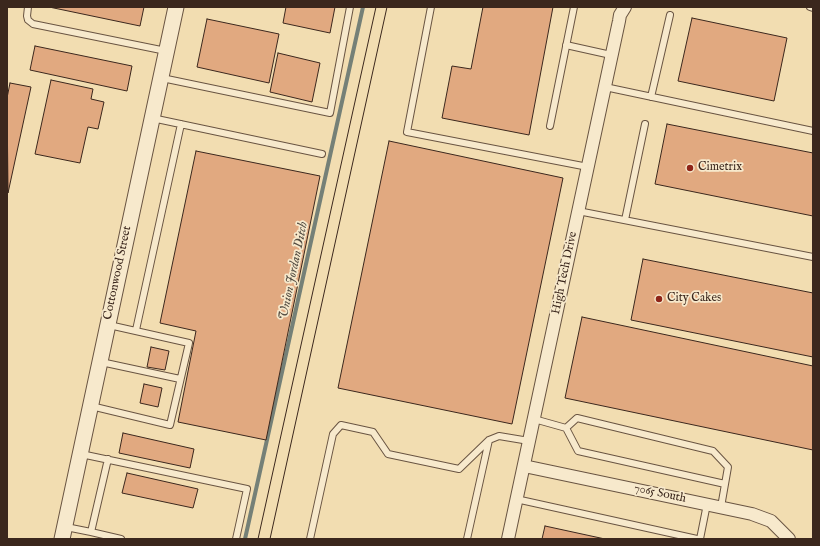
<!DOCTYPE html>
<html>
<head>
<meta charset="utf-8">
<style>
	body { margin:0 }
	#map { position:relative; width:820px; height:546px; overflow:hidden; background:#f2ddb1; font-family:"IM FELL English",serif }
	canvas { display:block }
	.frame { position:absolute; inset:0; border:8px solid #3b271d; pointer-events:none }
</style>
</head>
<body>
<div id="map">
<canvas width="820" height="546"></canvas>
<div class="frame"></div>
</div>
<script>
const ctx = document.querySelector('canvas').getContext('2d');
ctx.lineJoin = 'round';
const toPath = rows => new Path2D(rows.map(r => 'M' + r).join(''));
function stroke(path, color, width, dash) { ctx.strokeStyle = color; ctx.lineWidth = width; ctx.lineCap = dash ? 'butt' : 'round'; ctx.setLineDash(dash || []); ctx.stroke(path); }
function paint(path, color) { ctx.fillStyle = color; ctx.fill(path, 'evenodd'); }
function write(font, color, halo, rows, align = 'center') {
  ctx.font = font + ' "IM FELL English",serif'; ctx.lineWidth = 3.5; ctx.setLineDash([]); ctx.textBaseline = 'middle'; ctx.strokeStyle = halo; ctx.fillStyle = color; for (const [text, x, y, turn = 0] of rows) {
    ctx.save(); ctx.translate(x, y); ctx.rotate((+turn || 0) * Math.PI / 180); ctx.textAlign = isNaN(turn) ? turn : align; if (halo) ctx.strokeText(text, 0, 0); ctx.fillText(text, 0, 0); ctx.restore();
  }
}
stroke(toPath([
	[245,539,363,7]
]), '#758077', 4);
const building = toPath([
	[49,7,144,7,140,26,49,7],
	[286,7,335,7,330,33,283,23,286,7],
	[483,7,553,7,529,135,442,118,452,66,471,69,483,7],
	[692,18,787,38,774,101,678,81,692,18],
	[207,19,279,34,269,83,197,67,207,19],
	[35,46,132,66,127,91,30,70,35,46],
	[278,53,320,63,312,102,270,92,278,53],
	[51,80,93,89,91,99,104,102,98,129,88,127,80,163,35,154,51,80],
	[10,83,31,87,8,193,7,98,10,83],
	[667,124,813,153,813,216,655,184,667,124],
	[389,141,563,178,512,424,338,388,389,141],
	[196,151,320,176,266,440,178,422,196,331,160,323,196,151],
	[643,259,813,293,813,357,631,320,643,259],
	[582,317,813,366,813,450,565,398,582,317],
	[151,347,169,351,165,370,147,367,151,347],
	[144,384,162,388,158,407,140,403,144,384],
	[123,433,194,449,190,468,119,453,123,433],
	[127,473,198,489,193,508,122,493,127,473],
	[545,526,605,539,542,539,545,526]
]);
paint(building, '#e1a980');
stroke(building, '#3b271d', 1);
const service = toPath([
	[28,7,27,16,28,20,33,24,166,51],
	[431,7,407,132,588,167],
	[810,7,813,8],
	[566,45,611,55],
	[162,78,330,113,350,7],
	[605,87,813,131],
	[651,97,670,15],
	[152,118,322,154],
	[550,126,574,7],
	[578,211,813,257],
	[625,220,645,124],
	[136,330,181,124],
	[101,362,180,379],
	[91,406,170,425,189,343,109,325],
	[534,419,566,428,577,418,713,451,728,467,721,507],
	[566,428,578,451,725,484],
	[81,454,247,489,236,539],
	[108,459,91,532,121,539],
	[516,499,697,539],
	[66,527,91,532],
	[310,539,333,434,341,425,373,432,388,454,459,469,489,440,499,436,529,441],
	[467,539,489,440],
	[700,539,707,504]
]);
const minor = toPath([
	[524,466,752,514,771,521,789,539],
	[508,539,619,21,620,15,625,7]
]);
const tertiary = toPath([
	[62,539,176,7]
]);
stroke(service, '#695442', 8);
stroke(minor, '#695442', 14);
stroke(tertiary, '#695442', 17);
stroke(service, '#f7e9cc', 6);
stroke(minor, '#f7e9cc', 12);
stroke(tertiary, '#f7e9cc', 15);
stroke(toPath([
	[258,539,376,7],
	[270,539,387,7]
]), '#3b271d', 1);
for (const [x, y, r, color] of [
	[690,168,4,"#8f2418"],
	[659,299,4,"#8f2418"]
]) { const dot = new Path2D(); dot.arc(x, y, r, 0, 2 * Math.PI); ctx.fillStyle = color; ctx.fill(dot); stroke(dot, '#f7e9cc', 1.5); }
write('12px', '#3b271d', '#f7e9cc', [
	["Cimetrix",698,168],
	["City Cakes",667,299]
], 'left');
write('12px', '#3b271d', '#f7e9cc', [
	["Cottonwood Street",118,273,-78],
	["High Tech Drive",565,273,-78],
	["7065 South",660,494,12]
]);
write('italic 13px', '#534c42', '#f7e9cc', [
	["Union Jordan Ditch",294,271,-78]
]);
</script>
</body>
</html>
